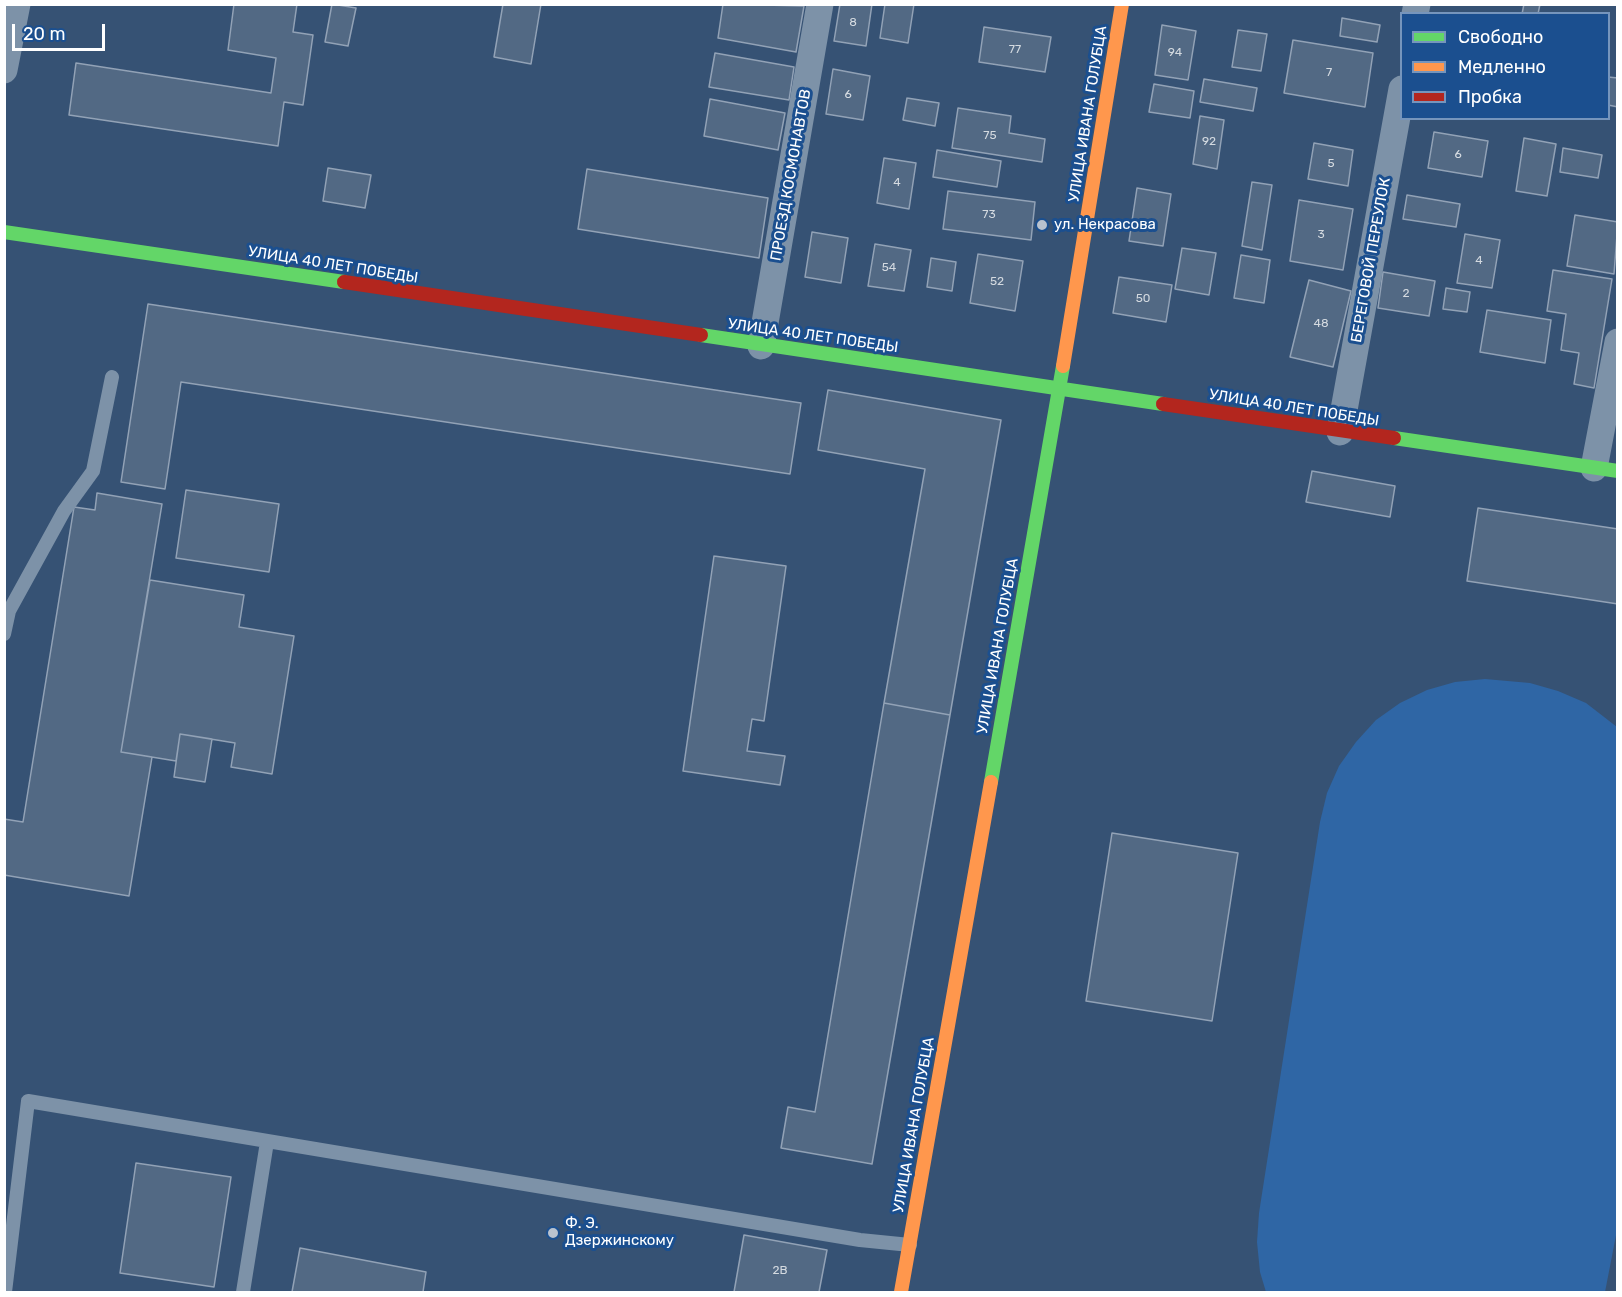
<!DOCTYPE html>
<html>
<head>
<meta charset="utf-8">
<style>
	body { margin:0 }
	#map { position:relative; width:1622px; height:1297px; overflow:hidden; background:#365274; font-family:Rubik,sans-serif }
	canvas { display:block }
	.frame { position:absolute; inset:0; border:6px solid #fff; pointer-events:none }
	.legend { position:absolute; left:1400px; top:12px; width:210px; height:108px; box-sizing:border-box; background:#1b4f8f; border:2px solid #7695bc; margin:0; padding:8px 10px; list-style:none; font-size:18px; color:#fff }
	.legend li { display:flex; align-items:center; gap:12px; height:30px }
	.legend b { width:30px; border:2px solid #7695bc }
	.scale { position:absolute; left:12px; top:24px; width:93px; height:27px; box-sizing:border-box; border:3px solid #fff; border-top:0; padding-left:8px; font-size:18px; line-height:21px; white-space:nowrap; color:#fff; -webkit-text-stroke:4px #1b4f8f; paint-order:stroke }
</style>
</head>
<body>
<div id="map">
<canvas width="1622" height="1297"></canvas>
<div class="frame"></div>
<ul class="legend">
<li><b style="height:8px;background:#63d668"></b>Свободно</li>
<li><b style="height:8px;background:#ff974d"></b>Медленно</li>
<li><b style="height:8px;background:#b3261e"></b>Пробка</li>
</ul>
<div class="scale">20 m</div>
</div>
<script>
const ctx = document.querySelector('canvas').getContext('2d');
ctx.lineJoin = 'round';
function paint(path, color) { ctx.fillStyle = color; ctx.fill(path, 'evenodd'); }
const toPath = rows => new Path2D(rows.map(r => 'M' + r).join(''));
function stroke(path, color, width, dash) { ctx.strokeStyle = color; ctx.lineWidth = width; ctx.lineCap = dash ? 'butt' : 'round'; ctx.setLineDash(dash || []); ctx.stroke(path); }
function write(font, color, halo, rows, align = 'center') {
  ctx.font = font + ' Rubik,sans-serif'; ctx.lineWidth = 6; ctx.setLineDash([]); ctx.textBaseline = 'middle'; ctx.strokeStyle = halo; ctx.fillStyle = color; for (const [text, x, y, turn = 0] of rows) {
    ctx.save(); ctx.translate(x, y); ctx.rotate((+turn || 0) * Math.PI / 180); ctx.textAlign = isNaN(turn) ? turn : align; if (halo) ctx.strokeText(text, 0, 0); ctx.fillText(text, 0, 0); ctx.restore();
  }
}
paint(toPath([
	[1485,679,1530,683,1558,691,1586,703,1617,727,1618,1225,1605,1292,1266,1292,1260,1272,1257,1242,1259,1213,1320,822,1327,793,1339,766,1356,742,1376,720,1400,703,1427,690,1455,682]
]), '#2f66a5');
const building = toPath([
	[234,4,297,4,293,32,313,35,303,105,284,102,278,146,69,115,76,63,271,93,276,58,228,50,234,4],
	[332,4,356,8,348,46,325,42,332,4],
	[503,4,541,4,531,64,494,57,503,4],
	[723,4,804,6,796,52,718,38,723,4],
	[840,4,872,4,866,46,834,41,840,4],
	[885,4,914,4,908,43,880,38,885,4],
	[1524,4,1540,4,1538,14,1522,14,1524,4],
	[1342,18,1380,25,1377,42,1340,36,1342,18],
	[1162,25,1196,31,1188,80,1155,75,1162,25],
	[984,27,1051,37,1045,72,979,62,984,27],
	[1238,30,1267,34,1261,71,1232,67,1238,30],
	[1293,40,1373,53,1365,107,1284,93,1293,40],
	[715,53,794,67,789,100,709,87,715,53],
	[833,69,870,76,863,120,826,114,833,69],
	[1608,77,1618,78,1618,107,1608,105,1608,77],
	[1204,79,1257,88,1253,111,1200,102,1204,79],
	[1154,84,1194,91,1190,118,1149,112,1154,84],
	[907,98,939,103,935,126,903,120,907,98],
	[710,99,785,113,778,150,704,136,710,99],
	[958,108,1011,116,1009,133,1045,139,1042,162,952,148,958,108],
	[1200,116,1224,120,1217,169,1193,164,1200,116],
	[1434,132,1488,141,1482,177,1428,168,1434,132],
	[1524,138,1556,144,1547,196,1516,191,1524,138],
	[1314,143,1353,150,1348,186,1308,179,1314,143],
	[1563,148,1602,155,1598,178,1560,172,1563,148],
	[937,150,1001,161,997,187,933,177,937,150],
	[884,158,916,163,909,209,877,203,884,158],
	[328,168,371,175,365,208,323,201,328,168],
	[587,169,768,198,759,258,578,229,587,169],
	[1252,182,1272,185,1262,250,1242,246,1252,182],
	[1137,188,1171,194,1163,246,1129,241,1137,188],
	[948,191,1035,202,1031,240,943,229,948,191],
	[1407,195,1460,204,1456,227,1403,219,1407,195],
	[1299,200,1353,209,1343,270,1290,261,1299,200],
	[1575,215,1618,222,1614,274,1567,266,1575,215],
	[812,232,848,238,841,283,805,277,812,232],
	[1465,234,1500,240,1492,288,1457,283,1465,234],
	[875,244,911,250,904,291,868,286,875,244],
	[1182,248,1216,253,1209,295,1175,289,1182,248],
	[978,254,1023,261,1015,311,970,303,978,254],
	[1241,255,1270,260,1264,303,1234,298,1241,255],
	[931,258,956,262,952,291,927,287,931,258],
	[1553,270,1612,279,1594,388,1574,384,1579,353,1561,350,1566,314,1547,311,1553,270],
	[1383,272,1435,281,1429,316,1378,308,1383,272],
	[1119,277,1172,285,1166,322,1113,313,1119,277],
	[1309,280,1351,291,1333,367,1290,357,1309,280],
	[1446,288,1470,292,1467,312,1443,309,1446,288],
	[148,304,801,403,790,474,181,382,165,489,121,482,148,304],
	[1487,310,1551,320,1545,363,1480,352,1487,310],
	[828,390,1001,420,950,715,884,703,925,469,818,450,828,390],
	[1312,471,1395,486,1390,517,1306,502,1312,471],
	[186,490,279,504,269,572,176,558,186,490],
	[97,493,162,504,121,752,152,757,129,896,4,875,4,819,23,822,74,507,95,510,97,493],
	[1478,508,1618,529,1618,604,1467,581,1478,508],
	[714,556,786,566,764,721,752,719,747,751,785,756,780,785,683,771,714,556],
	[150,580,244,595,239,627,294,636,272,774,231,767,235,743,180,734,176,761,121,752,150,580],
	[884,703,950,715,872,1164,781,1148,788,1107,815,1112,884,703],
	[180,734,212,739,205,782,174,777,180,734],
	[1112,833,1238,853,1212,1021,1086,1001,1112,833],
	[136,1163,231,1177,214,1287,120,1273,136,1163],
	[744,1235,827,1250,819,1292,734,1292,744,1235],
	[300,1248,426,1272,423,1292,292,1292,300,1248]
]);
paint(building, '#526984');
stroke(building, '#92a2b6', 1.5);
stroke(toPath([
	[4,634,9,611,64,511,93,471,112,377],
	[5,1292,28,1101,860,1240,910,1245],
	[243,1292,267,1142]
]), '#7d92a8', 14);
stroke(toPath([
	[1415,14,1417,4],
	[4,70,17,4],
	[761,346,820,4],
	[1340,432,1402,89],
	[1594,468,1618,342]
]), '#7d92a8', 27);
stroke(toPath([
	[4,232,344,282],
	[701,335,1163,404],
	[1394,438,1618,471],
	[991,782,1063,366]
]), '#63d668', 14);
stroke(toPath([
	[1063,366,1122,4],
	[901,1292,991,782]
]), '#ff974d', 14);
stroke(toPath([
	[344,282,701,335],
	[1163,404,1394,438]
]), '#b3261e', 14);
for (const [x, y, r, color] of [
	[1042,225,6,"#b9c2ce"],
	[553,1233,6,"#b9c2ce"]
]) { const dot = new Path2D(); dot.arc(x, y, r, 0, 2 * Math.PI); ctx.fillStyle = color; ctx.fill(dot); stroke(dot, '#1b4f8f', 2); }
write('12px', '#d4dae0', null, [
	["8",853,23],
	["77",1015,50],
	["94",1175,53],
	["7",1329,73],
	["6",848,95],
	["75",990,136],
	["92",1209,142],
	["6",1458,155],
	["5",1331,164],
	["4",897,183],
	["73",989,215],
	["3",1321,235],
	["4",1479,261],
	["54",889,268],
	["52",997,282],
	["2",1406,294],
	["50",1143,299],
	["48",1321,324],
	["2В",780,1271]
]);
write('15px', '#fff', '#1b4f8f', [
	["УЛИЦА ИВАНА ГОЛУБЦА",1088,114,-81],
	["ПРОЕЗД КОСМОНАВТОВ",791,175,-80],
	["БЕРЕГОВОЙ ПЕРЕУЛОК",1371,260,-80],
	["УЛИЦА 40 ЛЕТ ПОБЕДЫ",333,265,9],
	["УЛИЦА 40 ЛЕТ ПОБЕДЫ",813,336,8],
	["УЛИЦА 40 ЛЕТ ПОБЕДЫ",1294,408,9],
	["УЛИЦА ИВАНА ГОЛУБЦА",998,646,-80],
	["УЛИЦА ИВАНА ГОЛУБЦА",914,1125,-80]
]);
write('15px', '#fff', '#1b4f8f', [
	["ул. Некрасова",1054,225],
	["Ф. Э.",565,1224],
	["Дзержинскому",565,1241]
], 'left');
</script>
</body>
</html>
